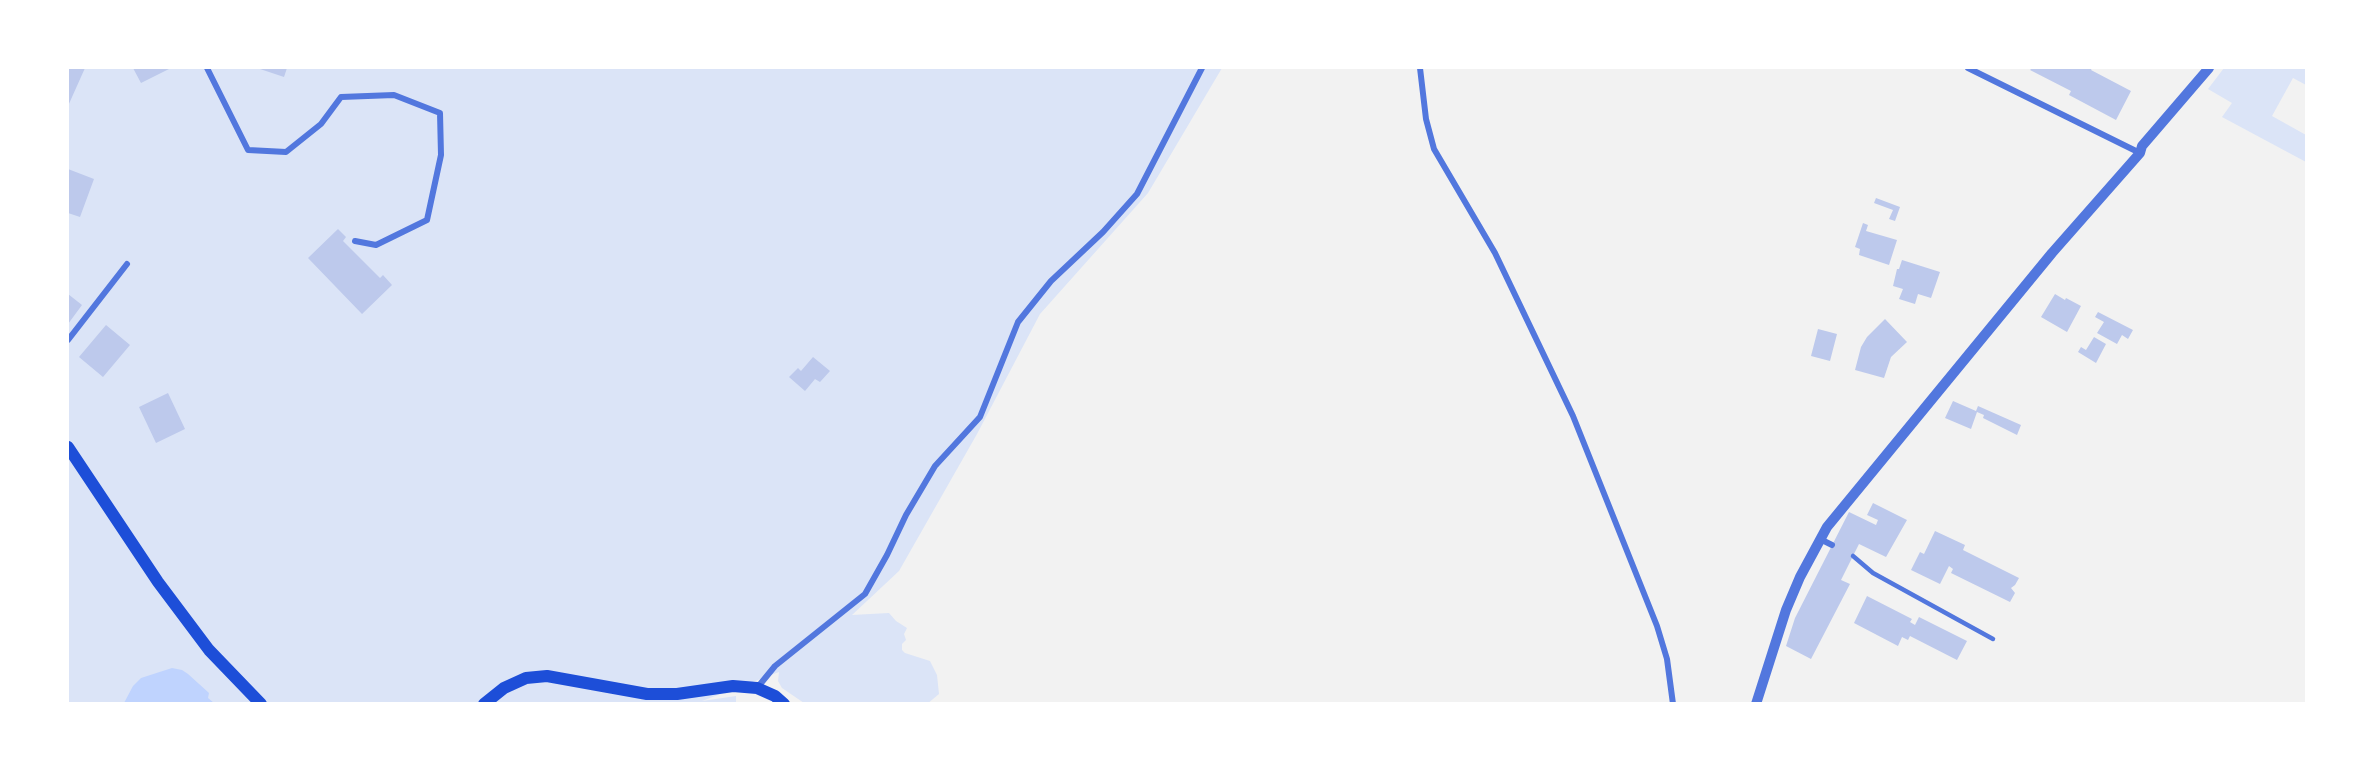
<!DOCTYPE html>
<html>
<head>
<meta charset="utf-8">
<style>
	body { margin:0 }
	#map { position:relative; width:2374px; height:771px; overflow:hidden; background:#f2f2f2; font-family:Inter,sans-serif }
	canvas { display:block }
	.frame { position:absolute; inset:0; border:69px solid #fff; pointer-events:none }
</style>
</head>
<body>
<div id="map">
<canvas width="2374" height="771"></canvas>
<div class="frame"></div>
</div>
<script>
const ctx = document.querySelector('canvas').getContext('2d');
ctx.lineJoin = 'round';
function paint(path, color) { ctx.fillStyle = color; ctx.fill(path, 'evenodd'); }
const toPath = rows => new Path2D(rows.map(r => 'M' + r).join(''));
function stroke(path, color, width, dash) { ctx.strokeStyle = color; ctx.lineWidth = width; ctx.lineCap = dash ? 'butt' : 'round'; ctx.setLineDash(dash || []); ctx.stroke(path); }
paint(toPath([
	[68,68,1222,68,1148,193,1040,314,977,434,899,571,852,615,889,613,896,621,907,628,904,634,906,640,902,644,902,650,905,653,930,661,937,675,939,694,927,704,804,703,782,688,778,681,779,672,702,701,736,696,736,704,68,703],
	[2224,68,2306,68,2306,85,2293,78,2272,116,2306,135,2306,162,2222,117,2232,103,2208,89]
]), '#dbe4f7');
paint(toPath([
	[172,668,182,670,188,674,209,693,208,698,214,703,124,703,133,686,141,678]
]), '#bfd3fe');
paint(toPath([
	[68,68,85,68,68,106],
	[133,68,171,68,141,83],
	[257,68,287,68,284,77],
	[2032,68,2092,68,2091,70,2131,91,2116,120,2069,95,2071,91,2030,70],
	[68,169,94,179,80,217,68,213],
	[1876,198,1900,207,1895,221,1889,219,1893,210,1874,203],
	[1863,223,1868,225,1866,231,1897,240,1889,265,1859,255,1860,249,1855,247],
	[338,229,346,237,343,241,380,278,383,275,392,285,362,314,308,258],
	[1902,260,1940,272,1931,298,1918,294,1915,304,1899,299,1903,289,1893,286,1897,269,1899,269],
	[68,294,82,305,68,324],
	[2055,294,2065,300,2066,298,2081,306,2067,332,2041,317],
	[2098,312,2133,330,2128,339,2122,335,2117,344,2097,333,2104,322,2095,317],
	[1885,319,1907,342,1891,357,1884,378,1855,370,1861,347,1867,337],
	[106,325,130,345,103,377,79,357],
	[1818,329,1837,334,1830,361,1811,356],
	[2094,337,2106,344,2096,363,2078,352,2081,347,2086,350],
	[813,357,830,371,820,382,815,379,805,391,789,377,798,368,801,371],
	[168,393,185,429,156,443,139,407],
	[1953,401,1976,411,1978,406,2021,425,2017,435,1983,418,1984,415,1977,412,1971,429,1945,418],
	[1873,503,1907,520,1886,557,1859,544,1841,580,1850,584,1811,659,1786,646,1795,618,1849,512,1876,525,1878,520,1867,515],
	[1935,531,1965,545,1963,550,2019,578,2015,585,2011,588,2015,593,2010,602,1951,573,1953,569,1949,566,1940,584,1911,570,1920,552,1924,554],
	[1867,596,1912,619,1910,622,1915,625,1919,617,1967,641,1957,660,1910,636,1908,640,1902,637,1898,646,1854,623]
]), '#bdc9ec');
stroke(toPath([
	[1853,556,1873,573,1993,639]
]), '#5277de', 4.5);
stroke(toPath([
	[207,68,248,150,286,152,321,124,341,97,394,95,440,113,441,155,427,220,376,245,355,241],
	[1420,68,1426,119,1434,149,1495,253,1573,416,1657,626,1667,659,1673,704],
	[1968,68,2140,153],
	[68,340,127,264],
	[1820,539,1832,545],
	[757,688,775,666,865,594,887,555,906,515,935,466,980,417,1018,322,1051,281,1103,232,1137,194,1202,68]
]), '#5277de', 6);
stroke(toPath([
	[1756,704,1786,610,1800,577,1827,527,2052,253,2140,153,2142,146,2209,68]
]), '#5277de', 10);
stroke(toPath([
	[68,447,158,582,209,650,261,704],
	[484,704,504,688,526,678,547,676,647,694,677,694,733,686,757,688,775,696,784,704]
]), '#1d4ed8', 12);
</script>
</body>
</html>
